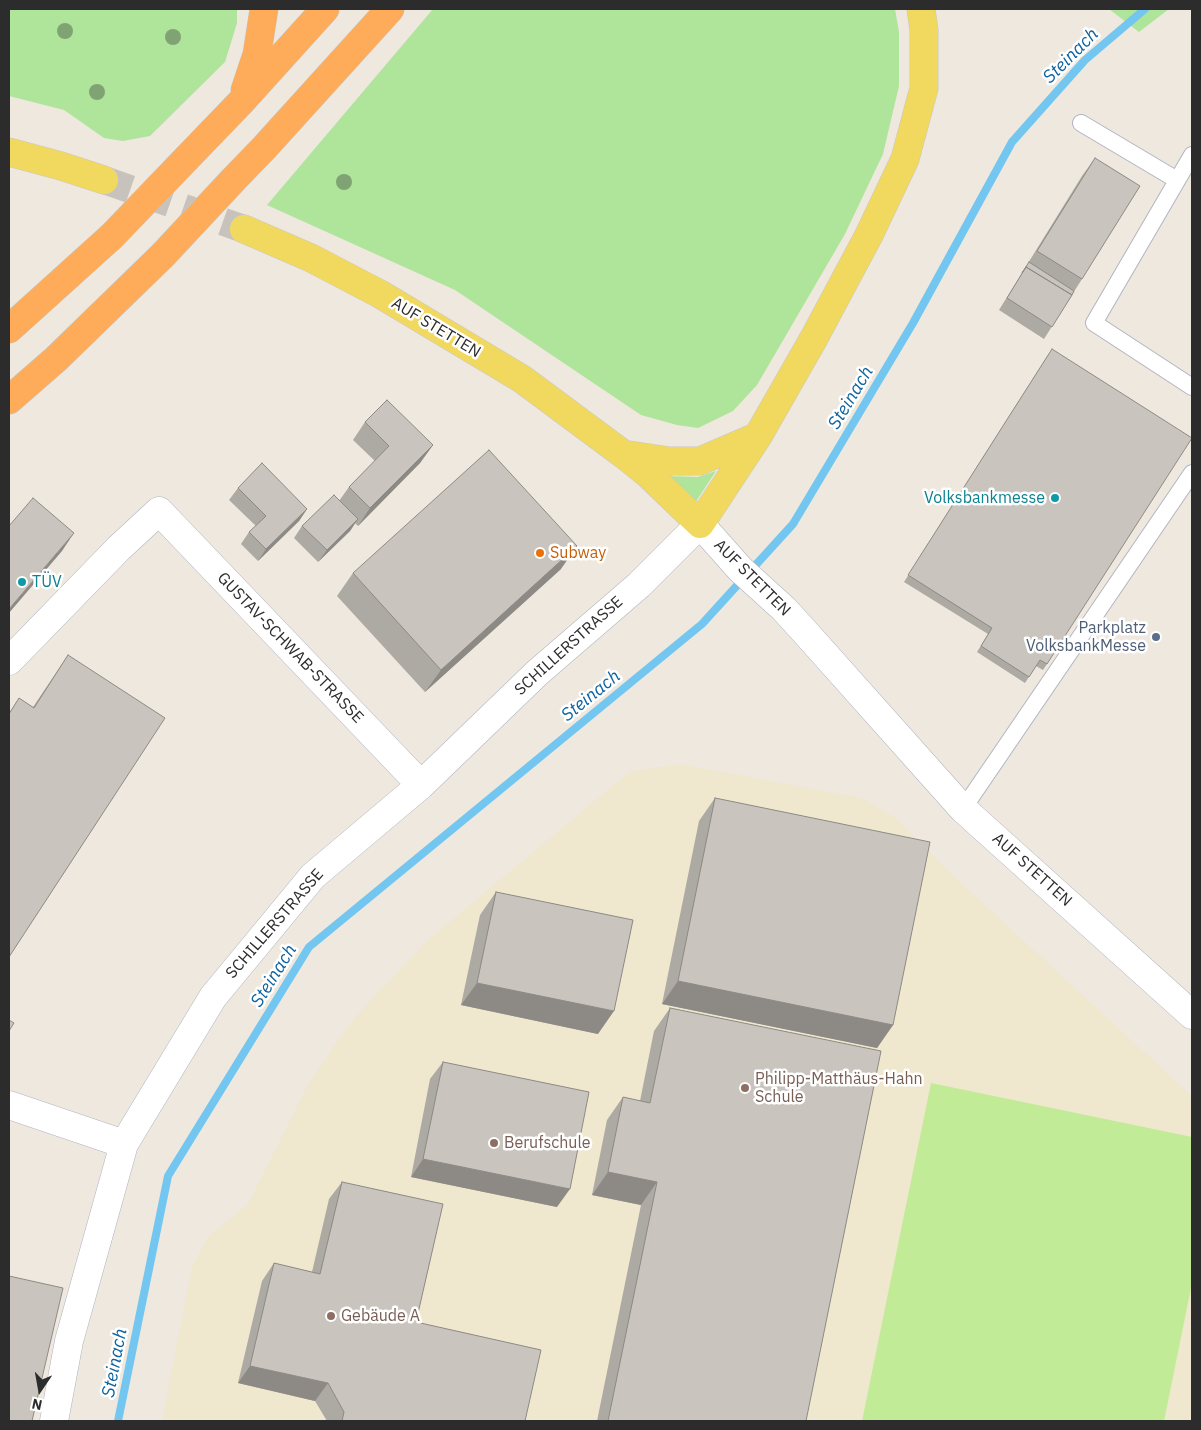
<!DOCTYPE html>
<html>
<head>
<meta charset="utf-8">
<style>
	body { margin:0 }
	#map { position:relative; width:1201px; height:1430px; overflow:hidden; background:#eee8df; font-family:"IBM Plex Sans",sans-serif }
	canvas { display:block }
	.frame { position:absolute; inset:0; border:10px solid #2c2c2c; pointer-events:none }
	.north { position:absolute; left:15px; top:1365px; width:50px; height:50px; -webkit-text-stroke:4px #fff; paint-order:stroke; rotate:192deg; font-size:14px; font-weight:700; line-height:20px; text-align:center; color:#2c2c2c }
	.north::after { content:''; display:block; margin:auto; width:18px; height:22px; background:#2c2c2c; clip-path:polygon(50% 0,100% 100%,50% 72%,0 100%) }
</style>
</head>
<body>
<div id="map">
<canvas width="1201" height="1430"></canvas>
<div class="frame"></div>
<div class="north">N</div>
</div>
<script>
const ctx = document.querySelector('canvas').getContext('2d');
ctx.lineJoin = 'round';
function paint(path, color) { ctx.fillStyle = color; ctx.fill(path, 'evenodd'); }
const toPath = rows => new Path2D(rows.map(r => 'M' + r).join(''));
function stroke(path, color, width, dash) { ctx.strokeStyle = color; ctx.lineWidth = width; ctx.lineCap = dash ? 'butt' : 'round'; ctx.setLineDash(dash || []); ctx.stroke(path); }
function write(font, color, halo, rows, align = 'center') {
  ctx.font = font + ' "IBM Plex Sans",sans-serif'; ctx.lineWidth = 5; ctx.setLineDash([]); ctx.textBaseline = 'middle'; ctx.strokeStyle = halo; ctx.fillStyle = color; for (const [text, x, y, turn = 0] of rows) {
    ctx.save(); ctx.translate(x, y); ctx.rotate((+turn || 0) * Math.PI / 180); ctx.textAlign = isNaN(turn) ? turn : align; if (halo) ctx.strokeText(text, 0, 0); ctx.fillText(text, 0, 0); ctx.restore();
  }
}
paint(toPath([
	[680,764,861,798,895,817,946,869,1192,1096,1192,1421,162,1421,192,1267,208,1237,248,1204,310,1081,354,1018,429,939,629,772]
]), '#efe7ce');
paint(toPath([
	[9,9,237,9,237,23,225,62,150,136,123,141,104,138,64,110,9,96],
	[433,9,895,9,899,32,899,86,883,154,845,234,757,385,733,411,698,428,677,425,641,415,455,290,267,205],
	[1109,9,1169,9,1139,32],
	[716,471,695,503,666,476,698,477]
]), '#afe49b');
paint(toPath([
	[931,1083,1192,1137,1192,1283,1164,1421,862,1421]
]), '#c2eb97');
stroke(toPath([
	[118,1421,168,1176,309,947,702,624,793,524,913,323,1012,142,1085,60,1145,9]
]), '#72c6ef', 8);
stroke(toPath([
	[104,180,244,229]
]), '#c7c2bb', 28, [28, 14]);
const lane = toPath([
	[1081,123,1177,180],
	[1192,155,1094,323,1192,387],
	[963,809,1192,473]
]);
const street = toPath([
	[9,661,119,548,159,511,421,785],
	[9,1105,124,1144],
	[54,1421,69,1341,124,1144,213,997,313,876,421,785,537,673,639,585,700,524]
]);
const secondary = toPath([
	[700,524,740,569,784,609,805,632,963,809,1192,1015]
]);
const primary = toPath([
	[9,152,61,166,104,180],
	[244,229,311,258,380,294,522,379,623,454,648,474,700,524,758,436,814,338,869,235,905,159,924,88,924,30,921,9],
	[623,454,669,461,700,461,758,436]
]);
const highway = toPath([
	[245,90,257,54,264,9],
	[187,158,240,103,325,9],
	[234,179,264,148,390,9],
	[9,329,112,236],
	[9,400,56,359,163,255]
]);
stroke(lane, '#b2b4c0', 18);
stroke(street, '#b2b4c0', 29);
stroke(secondary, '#b2b4c0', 29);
stroke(primary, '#c8c8c8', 29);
stroke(highway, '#c8c8c8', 29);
stroke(lane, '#fff', 16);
stroke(street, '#fff', 28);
stroke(secondary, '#fff', 28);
stroke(primary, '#f1d960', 28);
stroke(highway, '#feac59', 28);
const highwayBridge = toPath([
	[112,236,187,158],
	[163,255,234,179]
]);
stroke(highwayBridge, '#c8c8c8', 29, []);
stroke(highwayBridge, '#feac59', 28);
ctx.fillStyle = '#80a373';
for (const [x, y] of [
	[65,31],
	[173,37],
	[97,92],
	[344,182]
]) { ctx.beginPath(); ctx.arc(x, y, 8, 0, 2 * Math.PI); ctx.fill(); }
paint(toPath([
	[1095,158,1082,279,1044,339,999,310,1082,176],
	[1048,355,1047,664,1043,670,1036,666,1025,683,977,652,988,634,904,582],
	[365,422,433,445,420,463,358,526,355,523,350,531,318,562,294,538,302,526,339,501,349,487,375,461,353,440],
	[238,488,307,509,299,521,258,561,241,544,249,532,256,526,229,500],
	[561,569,425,692,337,596,353,573],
	[68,655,9,957,9,713,19,698,33,707],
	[715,798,893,1025,877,1048,662,1004,699,821],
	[496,892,598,1034,461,1005,480,915],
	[670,1008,806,1421,597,1421,641,1205,592,1195,607,1120,623,1097,640,1101,654,1031],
	[443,1062,557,1207,411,1177,430,1079],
	[342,1182,416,1322,525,1421,327,1421,315,1401,238,1383,262,1281,274,1263,312,1272,329,1199]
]), '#ada9a3');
paint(toPath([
	[433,445,420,463,358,526,370,508],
	[307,509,299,521,258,561,266,549],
	[358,519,350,531,318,562,327,550],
	[74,533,62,551,9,613,9,609],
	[577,546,561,569,425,692,441,670],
	[678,981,893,1025,877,1048,662,1004],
	[477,983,614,1011,598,1034,461,1005],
	[423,1159,570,1189,557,1207,411,1177],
	[608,1172,657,1182,641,1205,592,1195],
	[250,1366,328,1383,315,1401,238,1383]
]), '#8d8a85');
const building = toPath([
	[1095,158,1140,186,1082,279,1037,251,1095,158],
	[1029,262,1074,291,1072,295,1026,267,1022,273,1029,262],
	[1026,267,1072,295,1052,327,1007,298,1026,267],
	[1052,349,1192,438,1047,664,1040,660,1029,677,981,646,992,628,908,575,1052,349],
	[387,400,433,445,370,508,349,487,389,446,365,422,387,400],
	[489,450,577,546,441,670,353,573,489,450],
	[262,463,307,509,266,549,249,532,266,516,238,488,262,463],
	[334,495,358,519,327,550,302,526,334,495],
	[33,498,74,533,9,609,9,526,33,498],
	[68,655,165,718,9,957,9,714,19,698,34,708,68,655],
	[715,798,930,842,893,1025,678,981,715,798],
	[496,892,633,920,614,1011,477,983,496,892],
	[670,1008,881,1051,806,1421,608,1421,657,1182,608,1172,623,1097,650,1103,670,1008],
	[9,1020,14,1023,9,1031,9,1020],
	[443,1062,589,1092,570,1189,423,1159,443,1062],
	[342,1182,443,1204,416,1322,541,1350,525,1421,342,1421,344,1412,328,1383,250,1366,274,1263,320,1274,342,1182],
	[9,1276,63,1288,32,1421,9,1421,9,1276]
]);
paint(building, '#c9c5be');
stroke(building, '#8d8a85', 1);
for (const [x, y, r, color] of [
	[1055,498,5,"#0f9aa8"],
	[540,553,5,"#e8710a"],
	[22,582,5,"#0f9aa8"],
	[1156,637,5,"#5c6f8a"],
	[745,1088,5,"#8d6e63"],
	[494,1143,5,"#8d6e63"],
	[331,1316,5,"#8d6e63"]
]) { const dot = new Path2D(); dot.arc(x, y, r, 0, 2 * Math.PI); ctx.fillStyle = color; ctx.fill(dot); stroke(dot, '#fff', 2); }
write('16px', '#2c2c2c', '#fff', [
	["AUF STETTEN",436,328,31],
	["AUF STETTEN",752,578,45],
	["SCHILLERSTRASSE",569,646,-42],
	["GUSTAV-SCHWAB-STRASSE",290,648,46],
	["AUF STETTEN",1032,870,42],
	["SCHILLERSTRASSE",275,924,-49]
]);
write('16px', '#0d838f', '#fff', [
	["Volksbankmesse",1045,498],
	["TÜV",32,582,"left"]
], 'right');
write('16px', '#c56008', '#fff', [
	["Subway",550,553]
], 'left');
write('16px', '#4e5e75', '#fff', [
	["Parkplatz",1146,628],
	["VolksbankMesse",1146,646]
], 'right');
write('16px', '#785e54', '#fff', [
	["Philipp-Matthäus-Hahn",755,1079],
	["Schule",755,1097],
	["Berufschule",504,1143],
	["Gebäude A",341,1316]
], 'left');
write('italic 18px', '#0d639f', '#fff', [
	["Steinach",1071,56,-45],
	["Steinach",851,398,-59],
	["Steinach",591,696,-39],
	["Steinach",274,976,-58],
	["Steinach",115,1363,-79]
]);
</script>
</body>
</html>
